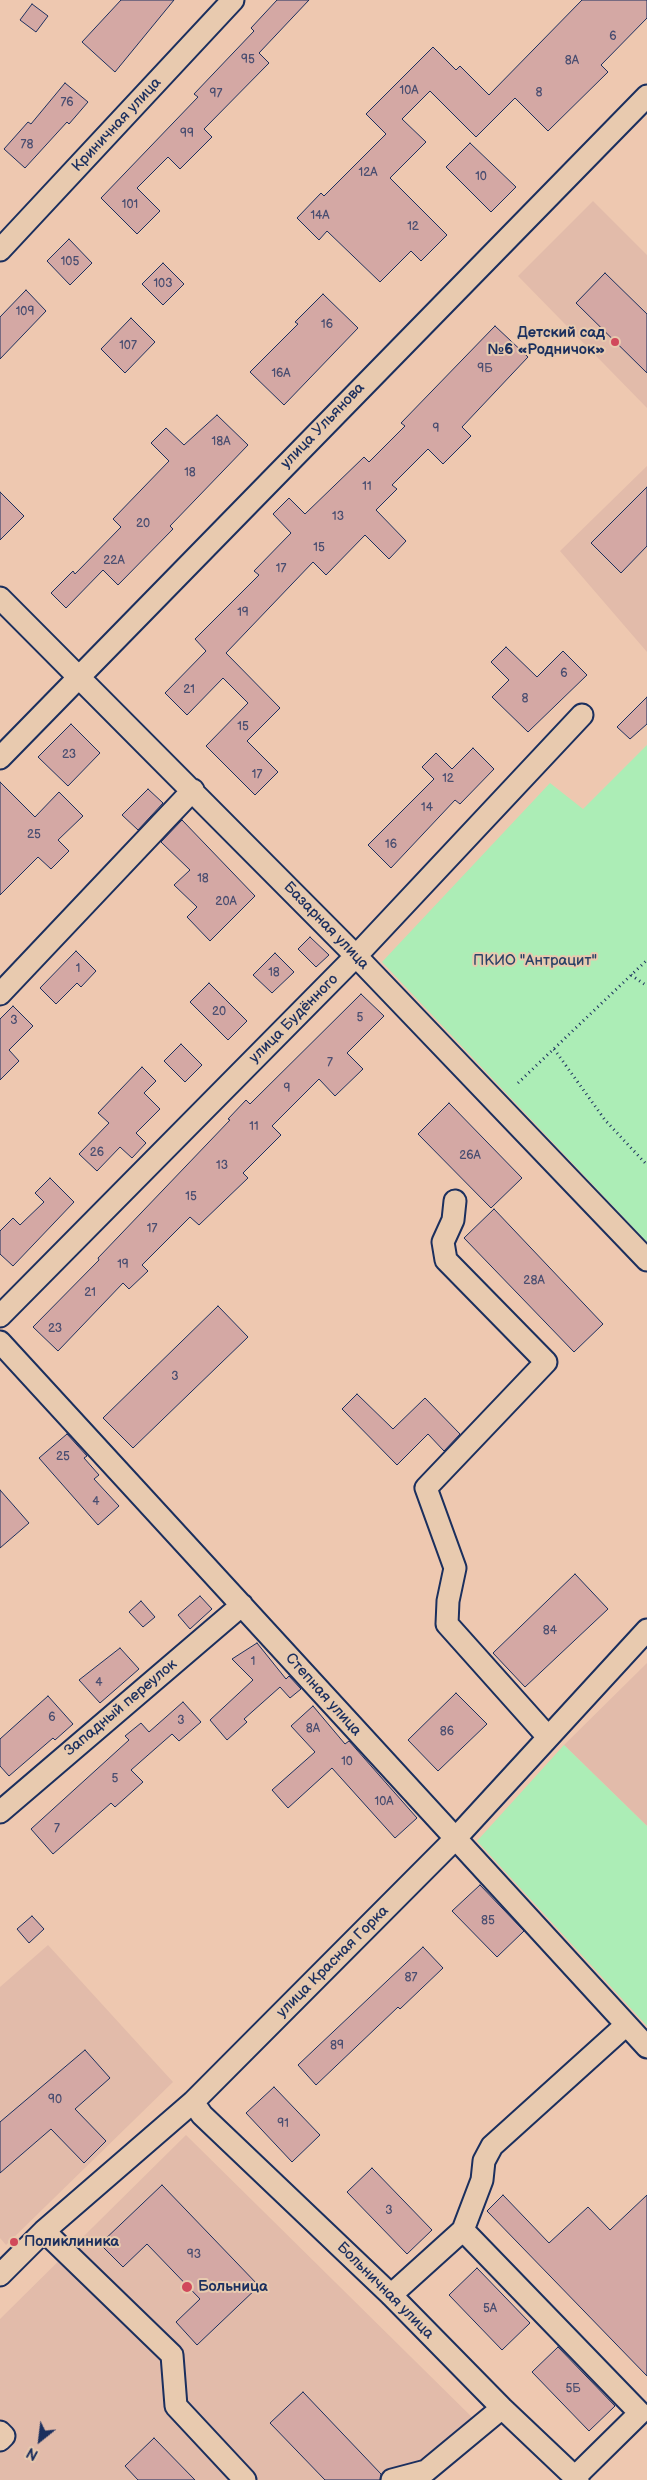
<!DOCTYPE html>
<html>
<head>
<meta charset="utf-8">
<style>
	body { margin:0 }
	#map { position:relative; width:647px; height:2480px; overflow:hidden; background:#eec8b0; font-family:"Balsamiq Sans",sans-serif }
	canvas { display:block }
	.north { position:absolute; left:15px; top:2415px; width:50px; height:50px; -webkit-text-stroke:4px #e8caaf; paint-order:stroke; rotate:209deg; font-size:14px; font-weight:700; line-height:20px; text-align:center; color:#1b2f5e }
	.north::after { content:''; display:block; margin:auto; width:18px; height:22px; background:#1b2f5e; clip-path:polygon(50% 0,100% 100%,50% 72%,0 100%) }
</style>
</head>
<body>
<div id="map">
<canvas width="647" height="2480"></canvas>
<div class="north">N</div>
</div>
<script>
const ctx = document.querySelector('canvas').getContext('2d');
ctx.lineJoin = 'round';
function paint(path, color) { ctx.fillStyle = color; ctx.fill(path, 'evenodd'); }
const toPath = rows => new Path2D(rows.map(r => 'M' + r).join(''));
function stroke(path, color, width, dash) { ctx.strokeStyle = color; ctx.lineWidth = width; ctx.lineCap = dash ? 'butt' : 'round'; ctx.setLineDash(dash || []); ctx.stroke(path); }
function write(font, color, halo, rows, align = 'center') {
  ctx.font = font + ' "Balsamiq Sans",sans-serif'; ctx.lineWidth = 4; ctx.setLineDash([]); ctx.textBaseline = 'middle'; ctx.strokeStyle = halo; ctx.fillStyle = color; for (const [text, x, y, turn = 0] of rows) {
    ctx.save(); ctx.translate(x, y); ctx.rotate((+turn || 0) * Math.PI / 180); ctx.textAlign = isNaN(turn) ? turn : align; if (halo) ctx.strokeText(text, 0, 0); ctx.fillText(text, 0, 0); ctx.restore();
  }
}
paint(toPath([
	[593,201,647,255,647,408,518,276],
	[647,466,647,652,560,551],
	[647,1663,647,1826,564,1745],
	[48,1945,173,2082,6,2245,0,2238,0,1987],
	[186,2135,485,2430,433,2480,0,2480,0,2319]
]), '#e2bbaa');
paint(toPath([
	[647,745,647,1242,382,962,550,783,583,809],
	[564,1745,647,1826,647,2026,477,1841]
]), '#acedb6');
const building = toPath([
	[121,0,174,0,115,72,82,42,121,0],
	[277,0,309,0,259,53,269,63,204,129,212,137,180,169,168,157,137,188,160,211,137,234,101,198,198,97,194,94,254,31,251,28,277,0],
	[582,0,647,0,647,18,601,65,608,72,548,131,515,98,476,137,430,91,402,119,426,142,390,178,447,235,421,261,411,251,380,282,327,231,319,240,297,218,321,193,324,196,386,134,366,114,433,47,456,70,460,66,489,95,582,0],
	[32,4,48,16,36,32,20,20,32,4],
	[65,83,88,102,69,124,67,122,25,168,4,149,28,122,31,124,65,83],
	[470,143,516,187,491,212,446,167,470,143],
	[69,239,92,263,70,285,47,261,69,239],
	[163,263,184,284,163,305,142,284,163,263],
	[605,273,647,314,647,373,576,303,605,273],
	[26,290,46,311,0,359,0,317,26,290],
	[323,294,358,328,284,405,250,372,298,324,295,322,323,294],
	[131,318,155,342,125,373,101,349,131,318],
	[495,326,528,357,462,427,471,436,443,464,428,449,392,485,397,489,376,510,406,541,389,559,365,535,326,575,313,562,226,653,280,708,247,741,278,772,255,795,206,746,248,703,223,678,187,715,165,693,206,651,195,639,259,575,254,571,291,533,273,514,289,498,305,514,364,457,369,462,405,426,401,423,495,326],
	[217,415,248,445,170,526,173,529,118,585,103,570,66,608,51,593,73,571,75,574,121,527,113,519,169,461,151,443,166,428,184,445,217,415],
	[647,487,647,546,621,573,591,543,647,487],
	[0,492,24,516,0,540,0,492],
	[506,647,537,677,563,651,587,675,528,732,492,697,509,680,491,662,506,647],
	[647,697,647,724,630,739,617,727,647,697],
	[71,724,100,753,68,786,38,757,71,724],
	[473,748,494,769,460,804,455,800,391,868,368,845,434,779,422,767,436,753,452,769,473,748],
	[0,782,35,817,59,792,83,816,58,840,69,851,51,869,38,857,0,895,0,782],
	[148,789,163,803,138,830,122,815,148,789],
	[182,820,255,896,210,941,187,917,197,907,174,885,190,870,161,842,182,820],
	[310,937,329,955,316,967,298,949,310,937],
	[76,951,96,971,81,987,77,983,56,1004,40,988,76,951],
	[275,953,294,972,272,993,253,975,275,953],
	[209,983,247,1021,228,1040,190,1002,209,983],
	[361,994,384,1016,347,1053,363,1069,335,1096,319,1079,272,1126,281,1135,243,1173,248,1178,199,1225,190,1217,142,1265,148,1271,129,1289,123,1283,58,1351,33,1327,99,1260,98,1258,230,1120,228,1119,246,1100,250,1104,361,994],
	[13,1006,33,1026,9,1050,19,1061,0,1080,0,1019,13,1006],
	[181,1044,202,1065,185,1082,164,1061,181,1044],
	[142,1067,156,1081,144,1093,160,1109,136,1133,146,1143,132,1158,120,1147,97,1171,79,1154,109,1123,98,1113,142,1067],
	[449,1103,522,1178,491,1208,418,1134,449,1103],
	[50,1178,74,1202,13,1266,0,1254,0,1231,13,1218,20,1225,44,1202,35,1193,50,1178],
	[494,1209,603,1324,574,1352,464,1238,494,1209],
	[218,1306,248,1337,133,1448,103,1418,218,1306],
	[357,1394,393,1429,425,1398,460,1434,444,1451,428,1434,397,1465,342,1409,357,1394],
	[67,1434,87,1456,84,1458,99,1475,94,1479,119,1506,98,1525,39,1458,67,1434],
	[0,1490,29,1523,0,1548,0,1490],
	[575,1574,608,1609,525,1687,493,1653,575,1574],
	[200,1596,212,1609,190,1629,178,1615,200,1596],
	[141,1601,155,1617,143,1627,129,1612,141,1601],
	[257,1643,286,1679,289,1676,301,1689,290,1698,280,1687,244,1719,247,1722,227,1740,210,1720,253,1680,232,1659,257,1643],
	[120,1648,139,1669,100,1703,79,1680,120,1648],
	[456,1693,487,1724,438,1771,408,1740,456,1693],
	[48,1696,73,1724,55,1740,53,1738,9,1776,0,1766,0,1739,48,1696],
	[183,1702,201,1722,179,1741,172,1734,131,1770,143,1782,115,1807,111,1803,53,1854,31,1829,129,1740,125,1736,141,1723,149,1732,183,1702],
	[313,1706,345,1744,349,1741,417,1818,395,1838,332,1768,288,1808,272,1790,315,1752,291,1726,313,1706],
	[480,1885,524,1931,497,1957,452,1911,480,1885],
	[32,1916,44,1929,29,1943,17,1929,32,1916],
	[423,1947,443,1968,400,2009,398,2007,316,2085,298,2065,423,1947],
	[85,2050,110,2078,75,2109,106,2141,84,2163,51,2129,0,2173,0,2122,85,2050],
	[274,2087,320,2135,292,2162,246,2113,274,2087],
	[372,2168,432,2230,407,2254,347,2192,372,2168],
	[162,2185,259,2286,197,2345,176,2322,200,2299,147,2244,123,2267,100,2244,162,2185],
	[503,2195,549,2243,588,2207,610,2230,647,2195,647,2376,487,2211,503,2195],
	[477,2268,530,2323,502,2350,449,2295,477,2268],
	[558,2347,615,2406,589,2431,532,2372,558,2347],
	[303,2392,381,2474,380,2480,325,2480,270,2423,303,2392],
	[154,2438,195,2480,138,2480,125,2466,154,2438]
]);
paint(building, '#d4a8a4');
stroke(building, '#1b2f5e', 1);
const minor = toPath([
	[0,250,233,0],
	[0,598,356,956,647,1260],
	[0,758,647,96],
	[0,994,193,790],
	[455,1201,453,1220,443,1242,446,1260,546,1362,426,1488,455,1568,448,1601,447,1624,548,1737],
	[0,1316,356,956,582,715],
	[0,1342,647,2047],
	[0,1812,242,1605],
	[193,2102,202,2115,391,2295,502,2408,578,2480],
	[463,2230,482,2180,484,2161,492,2146,626,2025],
	[44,2231,172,2355,176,2406,245,2480],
	[0,2275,44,2231,193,2102,455,1839,647,1630],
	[391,2295,463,2230,640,2413,575,2477],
	[0,2432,4,2436,0,2440],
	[392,2480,426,2471,502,2408]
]);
stroke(minor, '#1b2f5e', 25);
stroke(toPath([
	[631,975,647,986],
	[554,1049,605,1120,647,1165],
	[518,1083,647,960]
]), '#1b2f5e', 3, [1, 4]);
stroke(minor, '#e8caaf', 21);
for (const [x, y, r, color] of [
	[615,342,5,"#d1495b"],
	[14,2242,5,"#d1495b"],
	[187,2287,6,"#d1495b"]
]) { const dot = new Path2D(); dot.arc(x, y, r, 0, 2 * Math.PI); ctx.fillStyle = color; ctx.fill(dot); stroke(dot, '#e8caaf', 2); }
write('12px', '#494d70', null, [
	["6",613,37],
	["95",248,60],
	["8А",572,61],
	["10А",409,91],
	["8",539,93],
	["97",216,94],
	["76",67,103],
	["99",187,134],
	["78",27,145],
	["12А",368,173],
	["10",481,177],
	["101",130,205],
	["14А",320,216],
	["12",413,227],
	["105",70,262],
	["103",163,284],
	["109",25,312],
	["16",327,325],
	["107",128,346],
	["9Б",485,369],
	["16А",281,374],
	["9",436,429],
	["18А",221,442],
	["18",190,473],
	["11",367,487],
	["13",338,517],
	["20",143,524],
	["15",319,548],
	["22А",114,561],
	["17",281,569],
	["19",243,613],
	["6",564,674],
	["21",189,690],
	["8",525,699],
	["15",243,727],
	["23",69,755],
	["17",257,775],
	["12",448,779],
	["14",427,808],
	["25",34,835],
	["16",391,845],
	["18",203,879],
	["20А",226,902],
	["1",78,969],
	["18",274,973],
	["20",219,1012],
	["5",360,1018],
	["3",14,1021],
	["7",330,1063],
	["9",287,1089],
	["11",254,1127],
	["26",97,1153],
	["26А",470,1156],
	["13",222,1166],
	["15",191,1197],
	["17",152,1229],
	["19",123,1265],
	["28А",534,1281],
	["21",90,1293],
	["23",55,1329],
	["3",175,1377],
	["25",63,1457],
	["4",96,1502],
	["84",550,1631],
	["1",253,1662],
	["4",99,1683],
	["6",52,1718],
	["3",181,1721],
	["8А",313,1729],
	["86",447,1732],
	["10",347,1762],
	["5",115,1779],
	["10А",384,1802],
	["7",57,1829],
	["85",488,1921],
	["87",411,1978],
	["89",337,2046],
	["90",55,2100],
	["91",283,2124],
	["3",389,2211],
	["93",194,2255],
	["5А",490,2309],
	["5Б",573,2389]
]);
write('15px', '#1b2f5e', '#e8caaf', [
	["Криничная улица",117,125,-47],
	["улица Ульянова",323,426,-46],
	["Базарная улица",326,926,46],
	["улица Будённого",294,1019,-45],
	["Степная улица",323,1695,48],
	["Западный переулок",121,1708,-40],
	["улица Красная Горка",333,1962,-45],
	["Больничная улица",385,2291,45]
]);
write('bold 15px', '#1b2f5e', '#e8caaf', [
	["Детский сад",605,333,"right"],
	["№6 «Родничок»",605,350,"right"],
	["Поликлиника",24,2242],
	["Больница",198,2287]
], 'left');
write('15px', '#2a4267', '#e8caaf', [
	["ПКИО \"Антрацит\"",535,961]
]);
</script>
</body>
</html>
